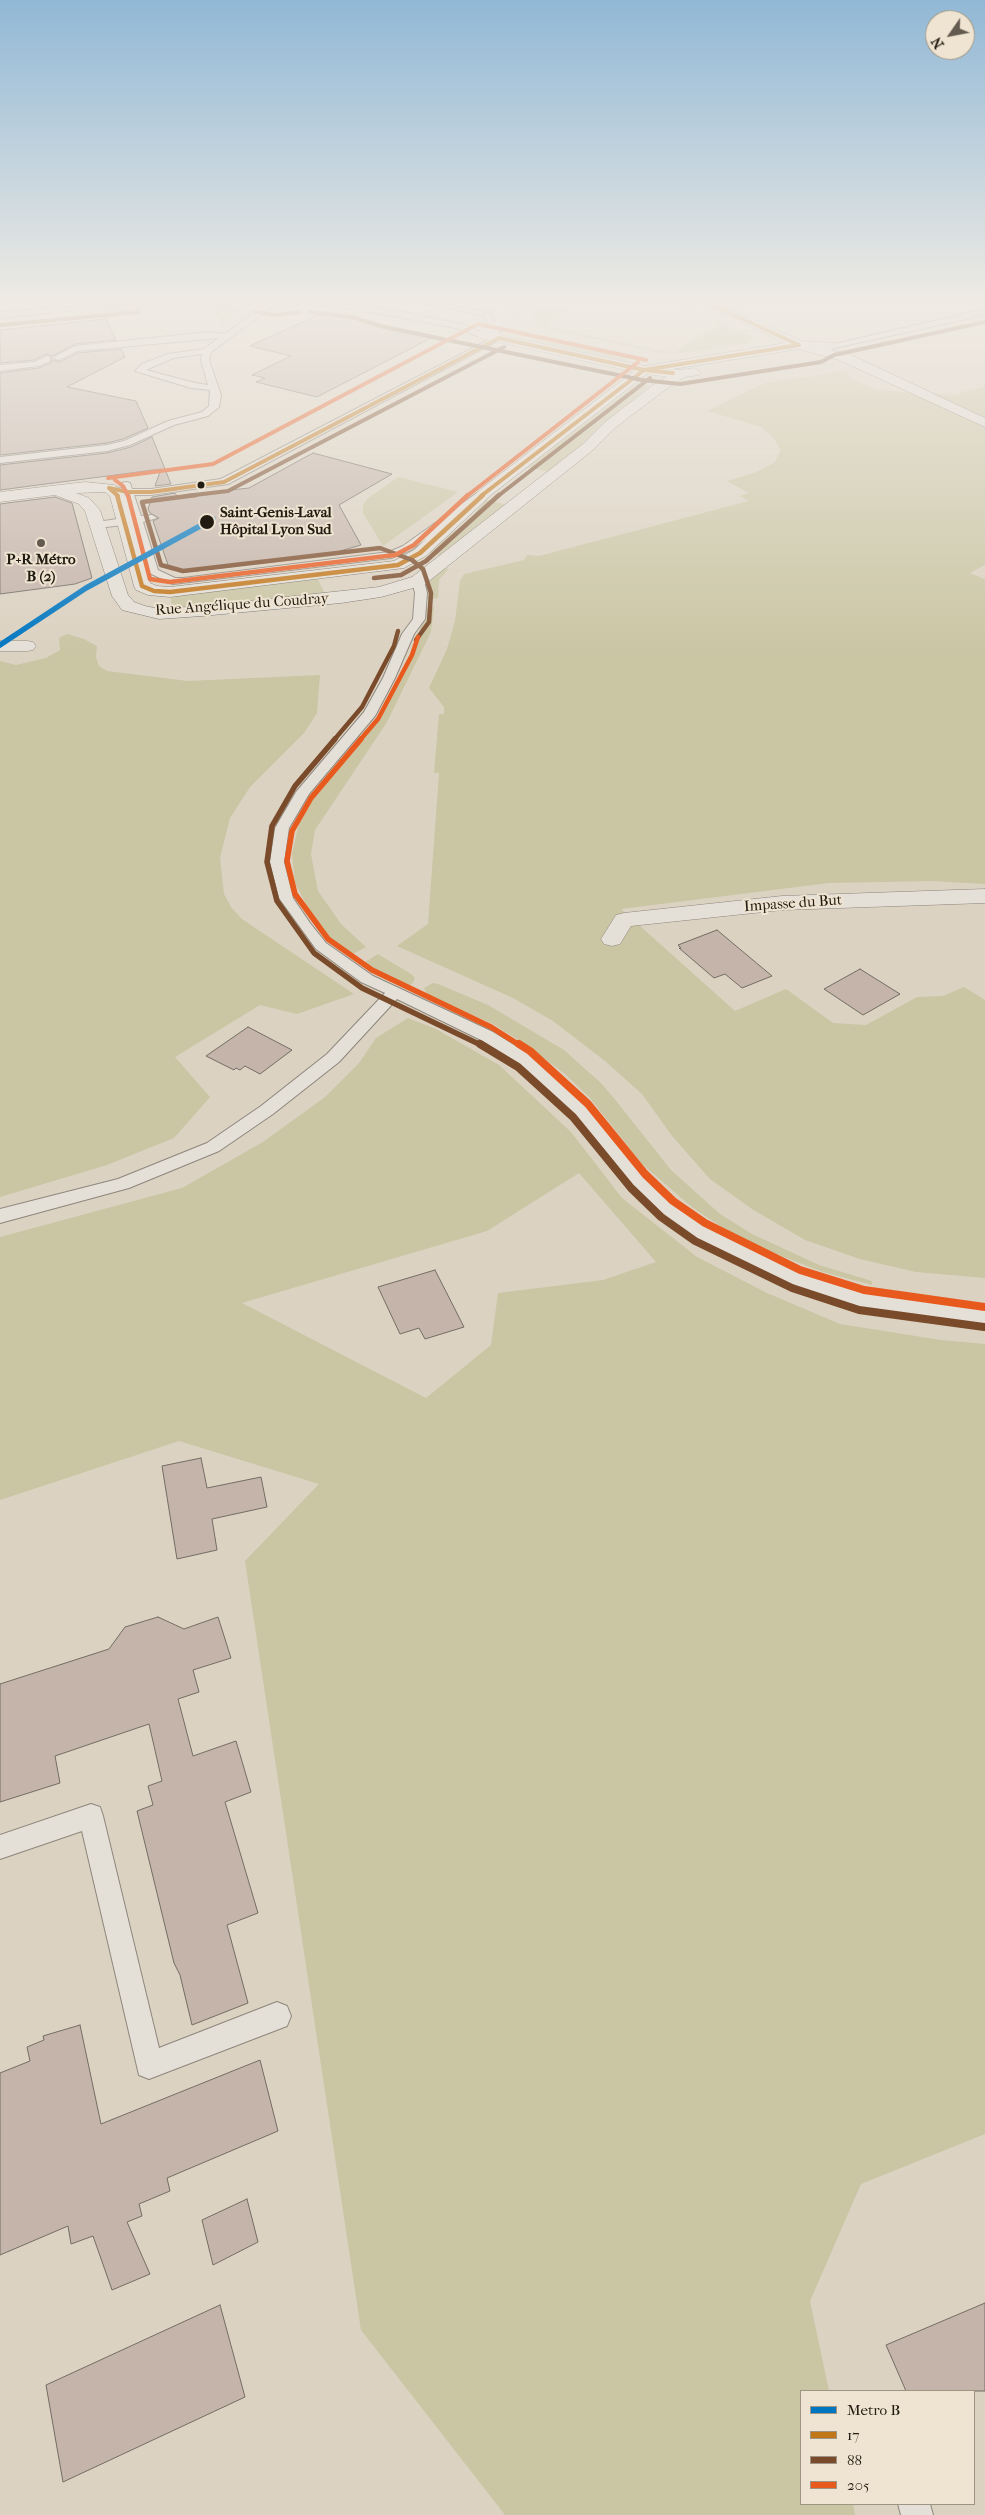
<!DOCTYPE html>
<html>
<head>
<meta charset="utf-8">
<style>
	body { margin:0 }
	#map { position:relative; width:985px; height:2515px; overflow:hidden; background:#dcd2c2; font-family:"IM FELL French Canon",serif }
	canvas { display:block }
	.legend { position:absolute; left:800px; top:2390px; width:175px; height:115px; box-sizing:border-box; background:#efe4d1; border:1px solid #9d9484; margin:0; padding:6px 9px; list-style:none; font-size:15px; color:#221b11 }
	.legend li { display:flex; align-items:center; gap:10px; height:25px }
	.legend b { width:25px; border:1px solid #9d9484 }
	.north { position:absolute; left:925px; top:10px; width:50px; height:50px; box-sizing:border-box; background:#efe4d1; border:1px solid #9d9484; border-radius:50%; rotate:237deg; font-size:14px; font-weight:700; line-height:20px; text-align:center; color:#221b11 }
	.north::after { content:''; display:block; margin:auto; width:18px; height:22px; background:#635b4f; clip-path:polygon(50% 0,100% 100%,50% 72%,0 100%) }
</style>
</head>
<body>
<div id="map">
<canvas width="985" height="2515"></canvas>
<ul class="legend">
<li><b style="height:6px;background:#0076c0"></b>Metro B</li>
<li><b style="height:6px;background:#c2761a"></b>17</li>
<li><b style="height:6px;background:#7a4b2a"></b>88</li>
<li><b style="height:6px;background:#e8591d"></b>205</li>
</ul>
<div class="north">N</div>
</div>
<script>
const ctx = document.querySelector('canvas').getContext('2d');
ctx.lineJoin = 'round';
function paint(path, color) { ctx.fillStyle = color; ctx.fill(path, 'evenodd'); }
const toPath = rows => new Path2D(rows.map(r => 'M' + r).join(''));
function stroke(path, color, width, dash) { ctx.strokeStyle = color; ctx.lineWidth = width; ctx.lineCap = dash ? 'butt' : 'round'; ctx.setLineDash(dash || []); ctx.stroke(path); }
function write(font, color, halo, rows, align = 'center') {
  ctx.font = font + ' "IM FELL French Canon",serif'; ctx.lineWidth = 4; ctx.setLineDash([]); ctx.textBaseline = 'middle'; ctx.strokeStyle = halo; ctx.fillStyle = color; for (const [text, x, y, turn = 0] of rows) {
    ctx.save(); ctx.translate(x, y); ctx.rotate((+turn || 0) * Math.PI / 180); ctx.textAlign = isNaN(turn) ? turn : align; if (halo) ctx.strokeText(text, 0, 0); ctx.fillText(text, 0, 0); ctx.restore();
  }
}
paint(toPath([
	[675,302,755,338,747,344,683,353,660,353,538,327,532,313,544,307,569,312,547,324,556,329,673,353,720,324],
	[178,303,227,303,242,308,223,326,210,306,149,312,145,305],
	[141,306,144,311,83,317,106,309],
	[536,339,630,358,625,361,531,341],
	[846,371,850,378,876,390,953,395,985,386,985,565,970,573,985,579,985,884,933,881,829,883,621,909,735,1011,786,989,833,1023,866,1025,917,997,943,996,964,987,985,1000,985,1278,916,1272,860,1259,805,1240,752,1209,710,1179,672,1136,642,1094,605,1061,553,1021,513,998,397,946,428,924,439,773,434,773,439,714,444,714,444,707,429,688,447,649,455,621,460,581,464,574,524,560,527,555,539,556,749,501,740,496,749,493,727,481,754,473,774,463,781,450,774,439,761,427,707,411,764,383],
	[638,383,650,386,609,419,586,444,549,472,528,467],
	[398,477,458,492,383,546,363,513,363,505,367,499],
	[486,500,508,505,440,556,427,552,468,521],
	[443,567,449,569,439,580,438,598,424,600,426,581],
	[317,577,326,596,183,611,171,608,171,596],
	[434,607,431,632,387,722,315,830,311,854,318,891,341,924,366,947,349,956,332,940,310,912,295,883,292,854,299,823,317,792,369,731,385,705,419,635,423,609],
	[67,634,84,639,97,646,96,657,99,666,107,671,188,681,320,675,317,713,304,733,250,787,230,818,220,858,224,894,231,907,242,919,354,994,297,1014,260,1005,175,1057,210,1097,174,1138,107,1165,0,1197,0,661,16,665,46,658,60,650,59,638],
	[378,954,411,974,415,978,413,983,407,987,396,984,362,964],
	[433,983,438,984,488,1005,564,1050,602,1084,617,1102,671,1170,720,1214,752,1234,819,1265,872,1281,872,1285,823,1272,763,1249,722,1227,693,1208,642,1164,590,1098,565,1074,528,1046,491,1023,427,995,424,988],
	[408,1018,436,1029,499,1065,571,1132,622,1198,697,1257,767,1293,840,1324,941,1340,985,1344,985,2134,861,2184,810,2301,829,2391,801,2391,801,2504,853,2504,855,2515,505,2515,361,2330,245,1561,319,1484,179,1441,0,1500,0,1237,182,1188,263,1142,325,1097,359,1063,376,1038],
	[579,1173,656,1262,603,1280,498,1293,491,1345,426,1398,242,1303,487,1231]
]), '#cac5a3');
const building = toPath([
	[324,312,435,336,317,397,256,382,265,378,252,375,291,356,250,346,324,312],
	[106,319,116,340,75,344,52,356,46,354,34,360,0,363,0,330,106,319],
	[121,349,125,357,67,387,136,401,148,428,123,439,107,443,0,455,0,373,39,368,51,363,52,360,60,362,78,353,121,349],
	[152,437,171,484,155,486,161,469,0,490,0,465,107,453,131,447,152,437],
	[313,453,392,474,339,505,361,545,330,554,197,571,185,571,168,565,153,521,159,518,150,513,148,509,152,497,175,493,177,496,249,488,313,453],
	[55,497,72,503,92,578,75,584,0,594,0,504,55,497],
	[717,930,772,976,742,988,725,974,714,978,679,948,681,948,678,945,717,930],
	[860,969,900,994,863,1015,824,989,860,969],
	[248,1027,292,1050,260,1074,245,1066,240,1070,236,1068,234,1070,206,1056,248,1027],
	[435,1270,464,1327,425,1339,419,1328,400,1334,378,1287,435,1270],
	[201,1458,207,1488,261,1477,267,1507,212,1519,217,1550,177,1559,162,1466,201,1458],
	[158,1617,184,1629,218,1617,231,1658,193,1670,199,1692,178,1699,193,1756,236,1741,251,1792,225,1802,258,1913,227,1925,248,2003,192,2025,180,1975,174,1963,137,1811,153,1805,148,1786,162,1781,149,1724,55,1756,60,1783,0,1802,0,1684,109,1649,125,1627,158,1617],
	[80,2025,101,2124,260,2060,278,2131,167,2178,170,2191,139,2204,142,2216,127,2222,150,2274,112,2290,93,2236,71,2244,68,2226,0,2255,0,2073,30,2061,27,2047,44,2040,43,2036,80,2025],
	[247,2199,258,2242,213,2265,202,2220,247,2199],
	[985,2303,985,2391,906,2391,886,2345,985,2303],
	[220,2305,245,2397,63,2482,46,2385,220,2305]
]);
paint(building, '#c5b4aa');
stroke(building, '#726d64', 1);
const lane = toPath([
	[114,302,142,302,138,304,0,318,0,312,114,302],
	[254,302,303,302,299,304,272,307,211,352,209,360,221,395,219,407,208,416,174,425,130,445,107,451,0,463,0,457,107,445,124,441,168,421,202,412,209,406,210,390,191,388,135,371,142,364,168,354,204,349,219,338,77,351,59,360,52,358,75,346,208,332,225,334,263,305,254,302],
	[202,354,201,360,208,385,195,383,146,370,173,358,202,354],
	[307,302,328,302,394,310,465,325,484,334,480,337,460,329,394,316,311,304,307,302],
	[418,302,434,302,490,312,503,338,228,484,151,495,134,495,141,516,152,515,157,518,143,522,158,570,175,578,183,578,389,552,403,546,477,493,485,493,485,497,411,550,391,558,173,584,147,572,133,524,97,528,92,525,97,522,131,517,124,494,105,490,105,486,122,488,122,483,126,482,130,483,132,489,151,489,221,479,494,337,484,316,418,302],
	[985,309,985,315,830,349,826,346,985,309],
	[47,356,50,357,50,361,39,366,0,371,0,365,34,362,47,356],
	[418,578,424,581,427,593,425,619,414,634,395,678,375,716,309,794,289,828,284,862,293,898,310,923,326,943,373,976,493,1032,530,1055,586,1106,644,1177,673,1204,707,1227,803,1274,862,1293,985,1310,985,1324,862,1307,789,1284,693,1237,661,1214,632,1185,574,1114,518,1063,481,1040,397,999,339,1062,273,1114,219,1151,129,1188,0,1223,0,1209,118,1179,207,1143,261,1106,327,1054,385,993,361,982,316,949,279,898,270,862,275,828,296,792,364,712,383,678,402,634,413,619,415,593,412,581,418,578],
	[91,1804,100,1807,103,1816,159,2048,277,2002,287,2006,291,2016,287,2026,149,2079,139,2075,82,1831,0,1859,0,1835,91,1804],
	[898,2504,930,2504,933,2515,901,2515,898,2504]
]);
const street = toPath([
	[526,302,540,302,491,333,644,366,680,370,687,374,680,378,644,374,480,338,474,334,526,302],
	[0,641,27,641,33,642,36,646,33,650,27,651,0,651,0,641],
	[985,889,985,903,782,910,631,926,620,944,612,946,604,944,601,939,616,915,624,913,782,896,985,889]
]);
const secondary = toPath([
	[700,302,715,302,801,341,835,343,836,346,831,350,849,354,985,418,985,427,839,360,799,349,648,373,491,495,426,556,404,568,170,597,148,595,136,590,134,586,110,496,105,492,76,493,89,498,100,510,128,595,134,602,145,606,159,609,202,606,379,587,412,577,583,444,605,422,652,386,675,371,694,368,701,372,699,375,684,377,662,392,615,428,593,450,424,585,381,597,341,603,202,616,159,619,122,610,112,596,85,511,79,504,55,495,0,502,0,492,85,482,114,485,121,490,127,499,150,583,157,586,170,587,394,561,414,550,481,489,639,367,785,343,700,302]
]);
stroke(lane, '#8c867c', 2);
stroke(street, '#8c867c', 1);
stroke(secondary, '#726d64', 1);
paint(lane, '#e4dfd7');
paint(street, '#e4dfd7');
paint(secondary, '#e4dfd7');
stroke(toPath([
	[706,302,799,345],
	[499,338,644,370,673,373],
	[109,488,118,496],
	[109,488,128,492,151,492,224,482,499,338],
	[481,496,644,370,799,345]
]), '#c2761a', 4);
stroke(toPath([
	[117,495,142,586,154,591,170,592,398,565,420,553,483,495]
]), '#c2761a', 4.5);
stroke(toPath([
	[256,312,276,315,300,312],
	[310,312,352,317,384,327,642,380,680,384,821,362,834,355,985,322],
	[1,325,139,312],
	[186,496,228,491,504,347],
	[498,496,650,378]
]), '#7a4b2a', 4);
stroke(toPath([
	[196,495,142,502,161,565,183,571,380,548,412,560,423,569,431,593,429,622,416,640],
	[374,578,401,575,426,561,499,495],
	[334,740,362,707,394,646,398,631]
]), '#7a4b2a', 4.5);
stroke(toPath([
	[335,739,295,786,272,826,267,862,277,901,314,953,362,988,483,1046]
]), '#7a4b2a', 5.5);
stroke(toPath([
	[480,1044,518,1067,573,1117,631,1188,661,1217,695,1241,792,1288,859,1310,984,1327]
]), '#7a4b2a', 8);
stroke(toPath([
	[108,478,213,464,478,324,646,360],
	[115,480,123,486,128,496],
	[467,496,638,362]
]), '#e8591d', 4);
stroke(toPath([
	[128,495,150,579,170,582,395,555,414,545,468,495],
	[360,740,378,719,412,655,418,637]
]), '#e8591d', 4.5);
stroke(toPath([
	[361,739,311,798,292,831,287,861,295,894,328,939,372,970,491,1027,521,1046]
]), '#e8591d', 5.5);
stroke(toPath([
	[519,1044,530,1051,588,1104,645,1174,673,1201,705,1223,800,1270,864,1290,985,1307]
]), '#e8591d', 8);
stroke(toPath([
	[0,645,86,588,213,519]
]), '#0076c0', 5.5);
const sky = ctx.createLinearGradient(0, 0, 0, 654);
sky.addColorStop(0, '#91b8d6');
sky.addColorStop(0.46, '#efebe4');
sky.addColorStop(1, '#efebe400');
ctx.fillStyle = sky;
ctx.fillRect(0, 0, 985, 654);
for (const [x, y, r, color] of [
	[201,485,4.5,"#221b11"],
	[207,522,8,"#221b11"],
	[41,543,5,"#635b4f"]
]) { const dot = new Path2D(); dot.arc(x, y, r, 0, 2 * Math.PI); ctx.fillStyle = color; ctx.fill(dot); stroke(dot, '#efe4d1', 2); }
write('bold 15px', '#221b11', '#efe4d1', [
	["Saint-Genis-Laval",220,513],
	["Hôpital Lyon Sud",220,530]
], 'left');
write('bold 15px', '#221b11', '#efe4d1', [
	["P+R Métro",41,560],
	["B (2)",41,577]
]);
write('15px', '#221b11', '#efe4d1', [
	["Rue Angélique du Coudray",242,605,-4],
	["Impasse du But",793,904,-4]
]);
</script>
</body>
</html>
